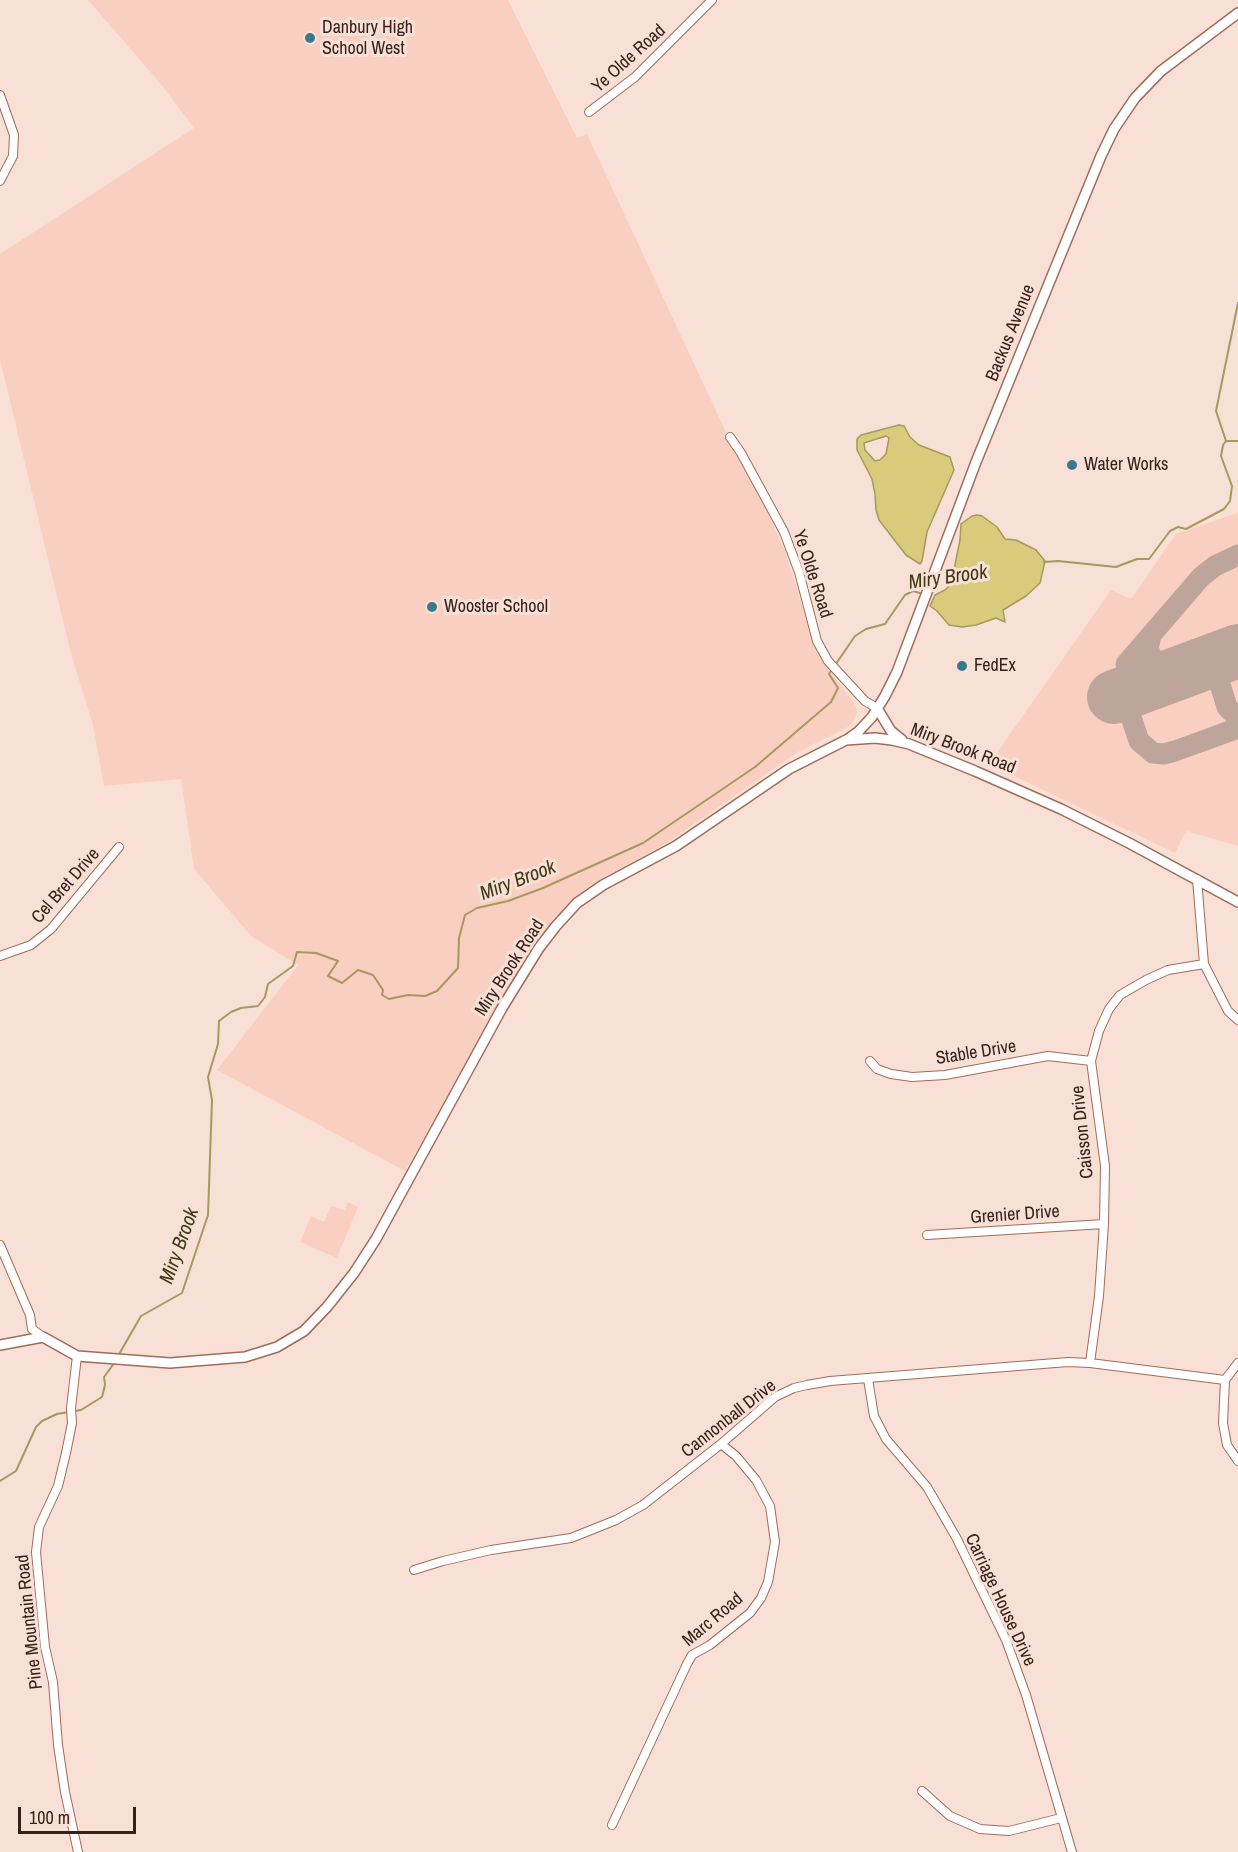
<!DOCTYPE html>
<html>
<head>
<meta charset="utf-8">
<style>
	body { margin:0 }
	#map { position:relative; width:1238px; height:1852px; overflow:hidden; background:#f9e0d7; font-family:"Archivo Narrow",sans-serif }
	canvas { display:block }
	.scale { position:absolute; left:18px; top:1807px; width:118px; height:27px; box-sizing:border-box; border:3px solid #372019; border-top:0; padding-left:8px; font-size:18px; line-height:21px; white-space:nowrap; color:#372019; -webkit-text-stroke:4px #f9e0d7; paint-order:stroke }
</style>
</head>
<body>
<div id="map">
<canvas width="1238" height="1852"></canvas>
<div class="scale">100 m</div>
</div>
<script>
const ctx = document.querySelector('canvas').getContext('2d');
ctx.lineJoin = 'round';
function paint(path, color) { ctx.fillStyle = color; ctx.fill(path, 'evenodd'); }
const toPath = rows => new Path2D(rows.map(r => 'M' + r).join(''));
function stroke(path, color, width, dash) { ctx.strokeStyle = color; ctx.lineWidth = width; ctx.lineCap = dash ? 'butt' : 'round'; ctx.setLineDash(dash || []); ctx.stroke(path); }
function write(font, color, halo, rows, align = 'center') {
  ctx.font = font + ' "Archivo Narrow",sans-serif'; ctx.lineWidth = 6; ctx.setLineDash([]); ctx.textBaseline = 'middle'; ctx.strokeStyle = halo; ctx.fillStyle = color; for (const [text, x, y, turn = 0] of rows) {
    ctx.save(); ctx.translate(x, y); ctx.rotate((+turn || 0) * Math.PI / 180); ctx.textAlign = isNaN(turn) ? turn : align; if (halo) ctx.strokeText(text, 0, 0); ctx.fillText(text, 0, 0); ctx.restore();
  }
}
paint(toPath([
	[88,0,508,0,577,138,587,134,737,456,767,511,785,551,818,655,856,706,857,712,855,719,848,727,798,752,665,844,600,879,580,893,556,917,537,941,512,981,405,1171,217,1070,298,965,251,936,194,869,181,779,104,786,93,725,71,654,0,360,0,254,194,128,160,83],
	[1238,511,1238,846,1186,831,1175,853,989,764,1111,590,1131,599,1176,534,1237,513],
	[348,1202,358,1207,337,1258,300,1242,311,1216,324,1222,331,1206,345,1210]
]), '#f9cfc1');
const water = toPath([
	[899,425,904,426,910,437,919,445,950,457,954,470,927,532,922,561,920,564,906,555,879,520,876,510,875,494,872,479,857,450,857,439,861,435,899,425],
	[886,436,889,438,886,454,880,460,875,461,865,450,864,443,886,436],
	[977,515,982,516,997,527,1005,539,1016,540,1036,550,1045,561,1040,583,1026,596,1003,610,1005,622,996,618,976,625,962,627,949,625,937,611,930,606,935,595,945,590,951,584,960,540,961,524,972,516,977,515]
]);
paint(water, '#d9cb7b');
stroke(water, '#a8985e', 1.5);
stroke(toPath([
	[1226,441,1216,411,1238,303],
	[1044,562,1058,561,1116,567,1137,559,1149,559,1170,531,1178,527,1186,529,1224,509,1230,501,1232,486,1221,456,1223,445,1226,441,1238,441],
	[118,1356,141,1316,182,1293,208,1215,212,1100,208,1077,218,1044,219,1021,231,1012,241,1008,258,1006,265,997,268,984,293,966,297,952,316,953,338,961,328,976,342,983,358,970,373,975,383,990,382,995,389,999,408,995,425,996,437,991,458,968,459,938,465,915,477,908,508,901,543,888,643,843,755,767,831,702,838,688,829,674,855,636,866,629,885,624,905,595,913,591,923,594],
	[0,1481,16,1471,36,1427,42,1421,57,1414,81,1410,102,1397,105,1385,104,1377,115,1362]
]), '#a8985e', 2);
stroke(toPath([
	[1151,635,1148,649,1155,663,1168,670,1187,670],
	[1236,652,1223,664,1219,681,1227,707,1238,718],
	[1126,664,1201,577,1215,566,1238,555],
	[1144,686,1134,697,1130,714,1139,741,1153,753,1164,754,1175,751,1238,728]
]), '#bea59c', 21);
stroke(toPath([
	[1114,697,1238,651]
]), '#bea59c', 54);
const minor = toPath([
	[0,95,14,135,13,156,0,181],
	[589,112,635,77,712,0],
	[730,437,741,453,784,532,799,572,817,641,828,661,865,701,877,708],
	[1197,879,1204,964,1228,1011,1238,1020],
	[0,956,31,945,51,929,119,847],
	[870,1061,877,1069,891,1074,912,1077,945,1075,1048,1056,1091,1061],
	[927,1235,1104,1224],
	[0,1245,30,1315,32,1329,43,1337],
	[77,1356,71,1408,72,1423,66,1453,58,1486,39,1527,36,1552,45,1647,53,1682,58,1745,65,1792,78,1852],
	[1090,1363,1099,1296,1104,1224,1105,1166,1091,1061,1099,1031,1109,1009,1120,995,1146,980,1168,970,1204,964],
	[1238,1363,1225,1380,1223,1423,1227,1445,1238,1461],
	[868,1379,874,1416,886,1439,927,1487,957,1539,1006,1640,1026,1695,1072,1852],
	[414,1570,443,1561,491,1550,571,1538,616,1520,643,1505,721,1444,775,1397,794,1388,807,1385,830,1381,1068,1362,1090,1363,1225,1380],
	[922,1791,950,1816,980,1829,1009,1831,1061,1818],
	[612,1825,687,1664,692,1655,710,1645,750,1613,761,1598,768,1582,775,1542,770,1506,756,1480,736,1456,721,1444]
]);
const major = toPath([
	[877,708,891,731,902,740],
	[848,739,858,732,872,717,885,696,897,672,976,462,1101,156,1114,129,1135,98,1161,71,1238,13],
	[0,1345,43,1337,77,1356,170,1363,245,1357,277,1347,304,1331,327,1307,354,1273,376,1239,502,1008,539,948,556,926,577,903,603,885,676,846,789,769,846,740,875,738,892,740,909,744,975,771,1061,809,1129,843,1238,902]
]);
stroke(minor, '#a16b59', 10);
stroke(major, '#a16b59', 12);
stroke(minor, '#fff', 8);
stroke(major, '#fff', 9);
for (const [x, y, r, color] of [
	[310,38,6,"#38798c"],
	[1072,465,6,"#38798c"],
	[432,607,6,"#38798c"],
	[962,666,6,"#38798c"]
]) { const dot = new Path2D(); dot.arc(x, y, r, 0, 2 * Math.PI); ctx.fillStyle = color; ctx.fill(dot); stroke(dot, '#f9e0d7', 2); }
write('18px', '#372019', '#f9e0d7', [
	["Danbury High",322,28],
	["School West",322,49],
	["Water Works",1084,465],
	["Wooster School",444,607],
	["FedEx",974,666]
], 'left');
write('18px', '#372019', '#f9e0d7', [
	["Ye Olde Road",629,59,-42],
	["Backus Avenue",1011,333,-68],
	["Ye Olde Road",812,574,72],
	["Miry Brook Road",963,749,21],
	["Cel Bret Drive",66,886,-49],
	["Miry Brook Road",510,968,-57],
	["Stable Drive",976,1053,-9],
	["Caisson Drive",1083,1132,-96],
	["Grenier Drive",1015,1215,-4],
	["Cannonball Drive",729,1419,-38],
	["Carriage House Drive",1000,1600,65],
	["Marc Road",713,1620,-40],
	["Pine Mountain Road",30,1622,-96]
]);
write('italic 20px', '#3f3916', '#f9e0d7', [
	["Miry Brook",948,578,-8],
	["Miry Brook",518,881,-21],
	["Miry Brook",180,1246,-70]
]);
</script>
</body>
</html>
